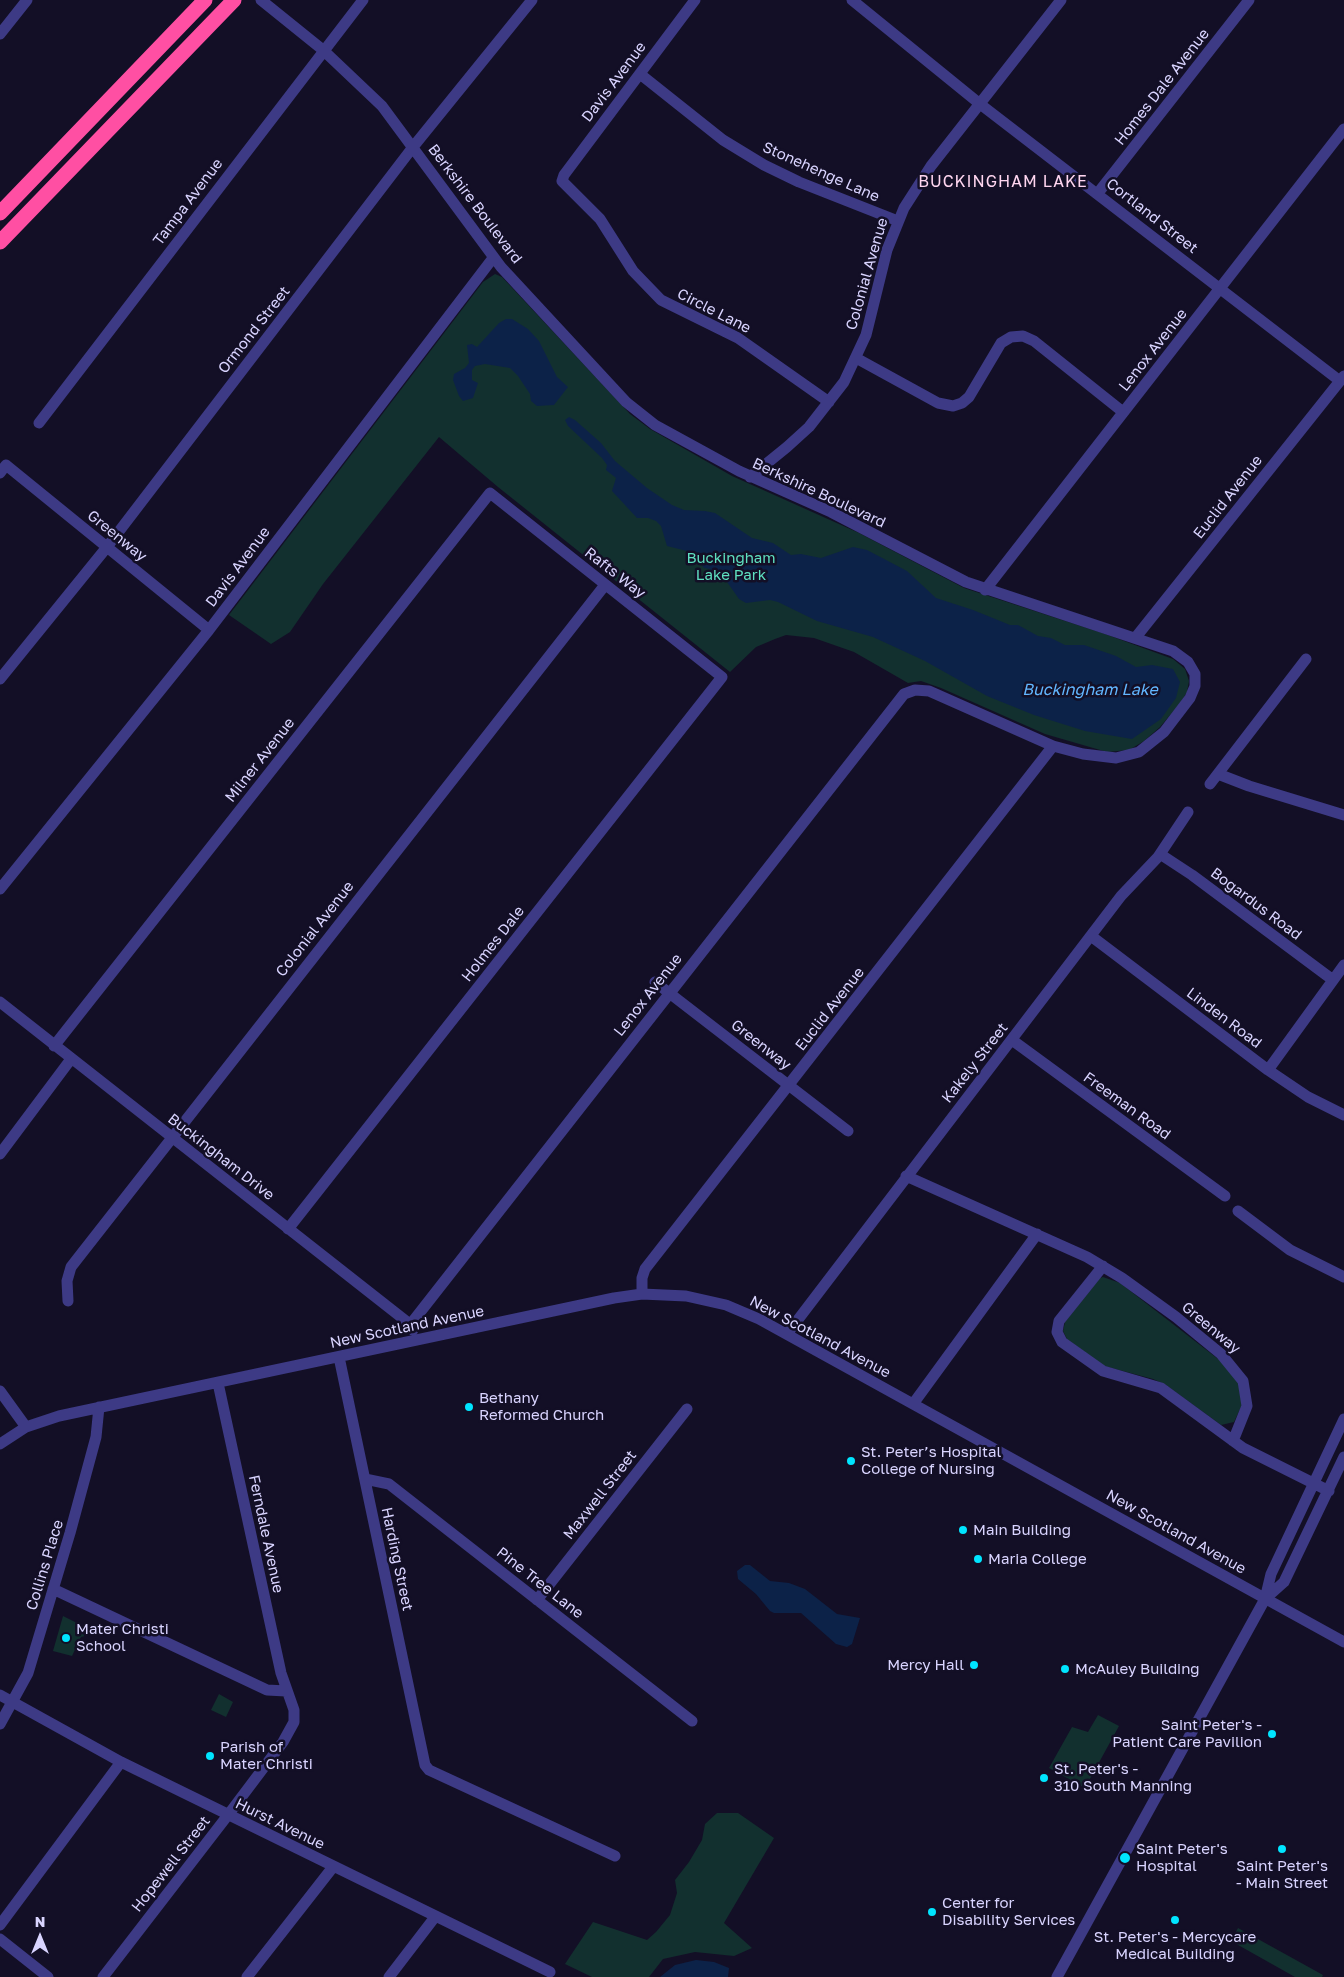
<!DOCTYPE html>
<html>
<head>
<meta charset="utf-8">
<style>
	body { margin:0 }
	#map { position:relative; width:1344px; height:1977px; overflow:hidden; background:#130f26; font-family:"Golos Text",sans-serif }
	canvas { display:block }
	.north { position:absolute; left:15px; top:1912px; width:50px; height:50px; -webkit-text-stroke:4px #130f26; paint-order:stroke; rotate:0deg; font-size:14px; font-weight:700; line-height:20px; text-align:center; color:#d9d4ff }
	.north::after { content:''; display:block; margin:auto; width:18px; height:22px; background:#d9d4ff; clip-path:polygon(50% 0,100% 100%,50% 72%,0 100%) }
</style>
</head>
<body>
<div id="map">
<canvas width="1344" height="1977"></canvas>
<div class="north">N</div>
</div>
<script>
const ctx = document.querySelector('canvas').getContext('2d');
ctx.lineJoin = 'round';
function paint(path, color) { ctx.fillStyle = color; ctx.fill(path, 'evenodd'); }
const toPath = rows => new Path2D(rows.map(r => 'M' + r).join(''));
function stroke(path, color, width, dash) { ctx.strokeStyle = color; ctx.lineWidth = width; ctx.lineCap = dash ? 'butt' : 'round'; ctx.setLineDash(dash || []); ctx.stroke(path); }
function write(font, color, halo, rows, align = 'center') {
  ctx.font = font + ' "Golos Text",sans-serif'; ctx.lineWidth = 5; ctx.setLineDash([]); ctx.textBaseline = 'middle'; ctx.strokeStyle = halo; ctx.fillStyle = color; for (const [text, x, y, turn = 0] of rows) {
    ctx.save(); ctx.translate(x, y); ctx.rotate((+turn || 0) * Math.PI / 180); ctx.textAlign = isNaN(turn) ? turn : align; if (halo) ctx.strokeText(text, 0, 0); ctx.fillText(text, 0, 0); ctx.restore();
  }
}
paint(toPath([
	[495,274,502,277,630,414,650,429,732,476,859,533,964,588,1105,634,1173,659,1185,669,1189,681,1187,692,1181,702,1160,727,1144,741,1129,750,1107,752,1045,734,941,688,921,681,908,683,854,652,814,638,786,635,775,639,756,647,730,672,498,487,439,437,323,584,290,632,271,644,229,615,483,282],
	[1103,1277,1120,1283,1222,1362,1238,1381,1242,1405,1234,1422,1221,1425,1166,1385,1153,1379,1104,1366,1067,1339,1063,1331,1065,1322,1100,1278],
	[63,1616,89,1629,85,1636,81,1637,72,1656,53,1651],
	[219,1694,233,1702,226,1717,211,1710],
	[1098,1715,1119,1726,1085,1788,1049,1768,1072,1727,1088,1732],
	[717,1813,738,1813,774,1838,724,1923,752,1948,734,1956,695,1952,663,1959,649,1977,592,1977,565,1964,593,1922,647,1940,656,1932,670,1915,677,1893,675,1880,689,1862,702,1840,705,1824],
	[1238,1928,1323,1975,1322,1977,1295,1977,1231,1941]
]), '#12302f');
paint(toPath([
	[506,319,512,319,528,329,539,341,557,377,568,387,554,405,537,406,531,401,530,394,518,376,510,368,485,364,475,366,472,370,472,380,478,383,473,398,463,401,459,396,453,380,454,374,465,368,469,363,467,345,472,344,477,347,499,323],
	[569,417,575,420,601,443,615,461,647,488,672,505,684,510,705,511,715,513,752,538,773,543,791,555,801,554,821,558,853,547,867,550,907,571,936,598,973,610,1010,625,1018,625,1038,636,1051,638,1065,645,1084,645,1116,656,1136,667,1152,665,1173,669,1180,682,1176,698,1161,719,1132,739,1085,731,1034,715,987,696,925,661,873,637,817,621,778,602,770,600,746,603,739,599,725,579,716,576,710,569,704,568,698,560,687,551,667,546,661,526,656,521,648,518,637,518,612,491,616,478,606,470,607,465,602,458,568,426,565,420],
	[745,1565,750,1565,770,1581,789,1583,805,1589,837,1614,860,1618,852,1644,847,1647,836,1644,801,1613,774,1613,770,1611,756,1594,738,1579,737,1571],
	[696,1960,714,1962,729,1968,728,1977,660,1977,675,1965]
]), '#0c2248');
stroke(toPath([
	[261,0,323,50,382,106,501,267,626,402,655,425,739,471,831,512,966,582,1173,651,1188,662,1195,674,1195,686,1190,698,1164,732,1139,752,1116,758,1083,754,1053,746,929,691,915,690,904,694,410,1325],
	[695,0,564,175,562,181,600,219,633,271,661,300,738,338,829,402],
	[852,0,980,104,1340,381],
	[0,34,27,0],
	[640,74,723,140,764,165,799,182,898,221],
	[1098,193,1249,0],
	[856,358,938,403,953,406,962,403,969,397,1001,343,1011,337,1023,336,1034,341,1123,412],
	[39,423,363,0],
	[0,473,6,465,209,630],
	[750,477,787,447,809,427,844,382,866,335,887,250,904,208,931,166,1061,0],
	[985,590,1344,129],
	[1136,637,1344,376],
	[0,679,107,547,413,147,532,0],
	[1218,774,1249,786,1344,815],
	[1210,784,1306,659],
	[1160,854,1192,875,1333,980],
	[0,889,209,630,493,258],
	[1091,936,1268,1070,1308,1097,1344,1115],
	[655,982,848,1131],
	[0,1002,406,1321,413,1330],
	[1012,1040,1225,1196],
	[54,1046,490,493,722,677,288,1229],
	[1268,1070,1344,965],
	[0,1154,71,1059],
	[906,1176,1087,1257,1122,1278,1176,1317,1221,1354,1243,1381,1247,1406,1233,1441],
	[1238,1211,1290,1250,1344,1277],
	[1103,1266,1059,1321,1057,1332,1062,1342,1103,1371,1161,1388,1243,1448,1329,1491],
	[642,1294,642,1278,645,1269,1053,746],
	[68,1301,67,1281,71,1267,78,1258,605,585],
	[787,1334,1121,896,1158,857,1188,812],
	[339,1357,425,1765,429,1770,615,1856],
	[0,1391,26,1427],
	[913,1404,1037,1234],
	[0,1444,26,1427,59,1416,614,1298,642,1294,686,1296,726,1305,759,1319,1344,1642],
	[365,1479,389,1484,692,1721],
	[53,1589,267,1690,286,1691],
	[1265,1599,1284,1582,1344,1457],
	[537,1600,687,1409],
	[0,1695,121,1762,550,1972],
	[0,1724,28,1673,70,1533,96,1437,99,1407],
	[0,1925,121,1762],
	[0,1939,48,1977],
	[103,1977,228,1815,283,1742,294,1722,294,1710,281,1673,218,1383],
	[247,1977,333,1867],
	[389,1977,435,1917],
	[1057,1977,1265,1599,1271,1574,1344,1419]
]), '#3d3a85', 11);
stroke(toPath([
	[0,213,205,0],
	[0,242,234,0]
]), '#ff4fa3', 15);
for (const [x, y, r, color] of [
	[469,1407,5,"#00e5ff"],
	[851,1461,5,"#00e5ff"],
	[963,1530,5,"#00e5ff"],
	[978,1559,5,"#00e5ff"],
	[66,1638,5,"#00e5ff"],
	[974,1665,5,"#00e5ff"],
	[1065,1669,5,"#00e5ff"],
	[1272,1734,5,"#00e5ff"],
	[210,1756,5,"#00e5ff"],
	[1044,1778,5,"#00e5ff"],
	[1282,1849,5,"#00e5ff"],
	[1125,1858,6,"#00e5ff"],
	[932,1912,5,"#00e5ff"],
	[1175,1920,5,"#00e5ff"]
]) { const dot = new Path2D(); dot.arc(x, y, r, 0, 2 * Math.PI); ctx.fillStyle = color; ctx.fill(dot); stroke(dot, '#130f26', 2); }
write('15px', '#d9d4ff', '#130f26', [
	["Davis Avenue",614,82,-53],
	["Homes Dale Avenue",1162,87,-52],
	["Stonehenge Lane",821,172,24],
	["Tampa Avenue",188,202,-53],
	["Berkshire Boulevard",475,204,53],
	["Cortland Street",1152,216,38],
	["Colonial Avenue",867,274,-74],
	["Circle Lane",714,311,27],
	["Ormond Street",254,330,-52],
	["Lenox Avenue",1153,350,-52],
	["Berkshire Boulevard",819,493,25],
	["Euclid Avenue",1228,497,-52],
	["Greenway",117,536,39],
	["Davis Avenue",238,567,-53],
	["Rafts Way",615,573,38],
	["Milner Avenue",260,760,-52],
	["Bogardus Road",1256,904,37],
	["Colonial Avenue",315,929,-52],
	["Holmes Dale",493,944,-52],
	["Lenox Avenue",648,995,-52],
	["Euclid Avenue",830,1009,-52],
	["Linden Road",1224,1018,37],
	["Greenway",761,1045,38],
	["Kakely Street",975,1063,-52],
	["Freeman Road",1127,1106,36],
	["Buckingham Drive",221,1157,38],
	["New Scotland Avenue",407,1327,-12],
	["Greenway",1211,1328,40],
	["New Scotland Avenue",820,1337,28],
	["Maxwell Street",600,1495,-52],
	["New Scotland Avenue",1176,1532,29],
	["Ferndale Avenue",266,1534,78],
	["Harding Street",397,1559,78],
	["Collins Place",45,1565,-73],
	["Pine Tree Lane",540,1583,38],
	["Hurst Avenue",280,1824,26],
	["Hopewell Street",171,1864,-52]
]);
write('15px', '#5fe0c0', '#130f26', [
	["Buckingham",731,558],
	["Lake Park",731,575]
]);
write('15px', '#d9d4ff', '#130f26', [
	["Bethany",479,1398],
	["Reformed Church",479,1415],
	["St. Peter’s Hospital",861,1452],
	["College of Nursing",861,1469],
	["Main Building",973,1530],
	["Maria College",988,1559],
	["Mater Christi",76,1629],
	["School",76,1646],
	["Mercy Hall",964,1665,"right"],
	["McAuley Building",1075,1669],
	["Saint Peter's -",1262,1725,"right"],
	["Patient Care Pavilion",1262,1742,"right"],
	["Parish of",220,1747],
	["Mater Christi",220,1764],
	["St. Peter's -",1054,1769],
	["310 South Manning",1054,1786],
	["Saint Peter's",1136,1849],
	["Hospital",1136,1866],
	["Saint Peter's",1282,1866,"center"],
	["- Main Street",1282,1883,"center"],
	["Center for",942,1903],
	["Disability Services",942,1920],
	["St. Peter's - Mercycare",1175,1937,"center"],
	["Medical Building",1175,1954,"center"]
], 'left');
ctx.letterSpacing = '1px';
write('16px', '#ffd6f0', '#130f26', [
	["BUCKINGHAM LAKE",1003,182]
]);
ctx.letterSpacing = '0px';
write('italic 16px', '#62b6ff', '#130f26', [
	["Buckingham Lake",1090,690]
]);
</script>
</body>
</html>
